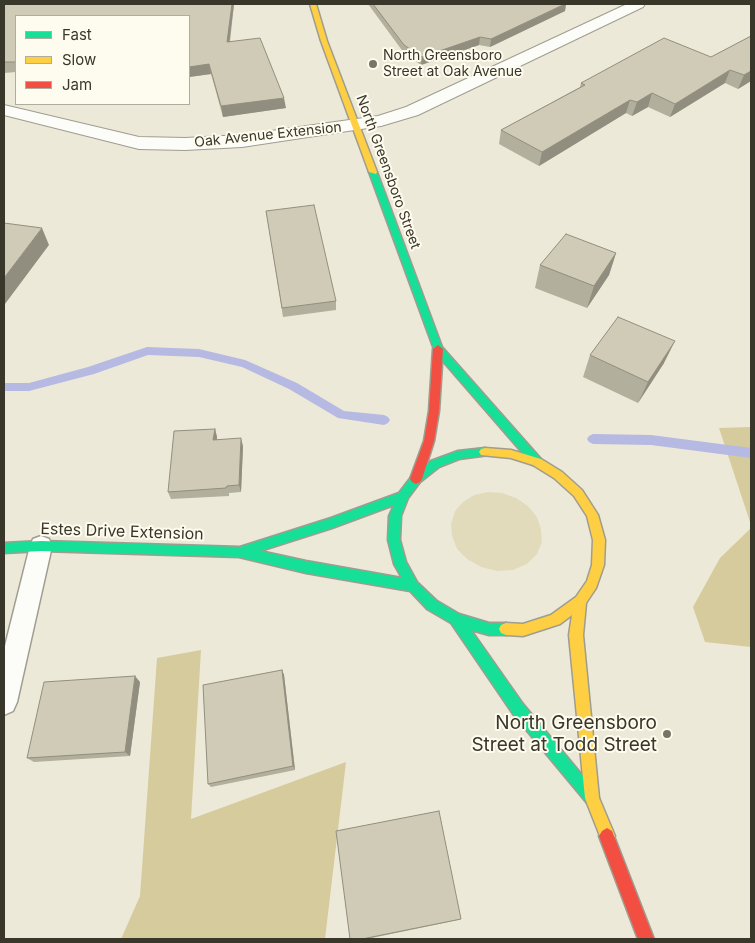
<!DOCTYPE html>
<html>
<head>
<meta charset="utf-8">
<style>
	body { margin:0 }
	#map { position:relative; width:755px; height:943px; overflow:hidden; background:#ede9d8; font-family:Inter,sans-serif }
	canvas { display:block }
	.frame { position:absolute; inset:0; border:5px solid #39362a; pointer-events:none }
	.legend { position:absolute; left:15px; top:15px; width:175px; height:90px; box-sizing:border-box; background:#fefbef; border:1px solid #afaca0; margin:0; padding:6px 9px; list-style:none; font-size:15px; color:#39362a }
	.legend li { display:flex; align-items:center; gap:10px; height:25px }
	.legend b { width:25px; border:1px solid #afaca0 }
</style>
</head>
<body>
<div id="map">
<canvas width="755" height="943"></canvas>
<div class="frame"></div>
<ul class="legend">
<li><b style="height:6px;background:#16e098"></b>Fast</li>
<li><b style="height:6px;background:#ffcf43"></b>Slow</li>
<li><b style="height:6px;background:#f24e42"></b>Jam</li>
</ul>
</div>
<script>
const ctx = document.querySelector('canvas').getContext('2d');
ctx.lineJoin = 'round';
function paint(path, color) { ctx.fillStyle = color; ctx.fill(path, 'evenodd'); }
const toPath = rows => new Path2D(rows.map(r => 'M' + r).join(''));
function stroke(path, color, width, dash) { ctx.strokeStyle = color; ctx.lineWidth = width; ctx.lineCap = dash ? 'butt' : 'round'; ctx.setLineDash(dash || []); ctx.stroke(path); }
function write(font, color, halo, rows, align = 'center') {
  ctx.font = font + ' Inter,sans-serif'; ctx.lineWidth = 4; ctx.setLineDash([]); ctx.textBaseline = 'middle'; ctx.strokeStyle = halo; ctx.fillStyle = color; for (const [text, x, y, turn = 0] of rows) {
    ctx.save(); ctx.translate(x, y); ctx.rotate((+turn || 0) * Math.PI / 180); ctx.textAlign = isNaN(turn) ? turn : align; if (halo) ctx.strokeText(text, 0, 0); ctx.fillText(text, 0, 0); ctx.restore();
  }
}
paint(toPath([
	[488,492,502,493,516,498,528,506,537,517,541,529,542,542,537,554,527,564,513,570,497,571,481,567,467,559,457,549,452,536,451,524,455,511,463,502,474,495]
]), '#e2dbbb');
paint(toPath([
	[751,427,751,525,719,428],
	[751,528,751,647,705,642,693,607,720,558],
	[201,650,191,819,346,762,325,939,121,939,140,896,157,658]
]), '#d6cb9d');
paint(toPath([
	[147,347,199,349,245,360,297,383,344,411,384,415,388,417,390,420,388,423,384,425,338,418,289,389,242,367,199,357,148,355,94,374,29,391,4,391,4,383,29,383,88,367,147,347],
	[593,434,651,435,751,448,751,458,651,445,593,444,589,442,587,439,589,436,593,434]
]), '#b6b9e1');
const lane = toPath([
	[41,536,49,539,52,546,17,702,13,711,4,715,4,650,30,546,33,539,41,536]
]);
const street = toPath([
	[627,4,645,4,643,7,418,115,381,126,242,147,185,150,139,149,4,115,4,105,139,137,185,138,242,135,378,116,406,107,627,4]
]);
const fast = toPath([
	[370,170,377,172,442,347,541,459,543,462,541,465,533,465,435,352,369,172,370,170],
	[485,448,489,449,491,452,489,455,459,459,439,467,420,482,408,498,401,516,400,540,406,562,417,582,437,601,459,614,489,623,506,623,511,625,513,629,511,633,506,635,489,635,471,630,523,704,597,793,599,798,597,803,592,805,587,803,513,714,451,623,427,609,410,591,306,573,239,557,41,551,4,553,4,543,41,541,240,547,331,518,399,493,412,476,431,461,458,451,485,448],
	[394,505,389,516,388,540,394,564,402,578,306,561,260,551,332,528,394,505]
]);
const slow = toPath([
	[310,4,316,4,327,41,377,172,376,174,369,172,321,41,310,4],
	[485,448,511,450,541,459,562,472,582,490,598,515,605,540,604,565,596,588,586,603,583,635,599,798,615,836,612,841,607,844,602,841,585,798,569,635,572,615,560,624,523,636,506,635,501,633,499,629,501,625,506,623,523,624,551,615,576,597,587,581,592,565,593,540,587,516,574,496,554,478,533,465,511,458,481,455,479,452,481,449,485,448]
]);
const jam = toPath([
	[438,345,443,349,439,411,434,441,422,479,420,482,416,484,412,482,410,479,424,441,429,411,433,349,438,345],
	[607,828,612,831,654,939,638,939,599,836,602,831,607,828]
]);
stroke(lane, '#9f9d8f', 3);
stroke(street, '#9f9d8f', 2);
stroke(fast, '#9f9d8f', 3);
stroke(slow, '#9f9d8f', 3);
stroke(jam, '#9f9d8f', 3);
paint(lane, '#fcfcf9');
paint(street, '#fcfcf9');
paint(fast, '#16e098');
paint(slow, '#ffcf43');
paint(jam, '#f24e42');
paint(toPath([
	[4,4,234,4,230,42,286,108,223,117,211,74,189,77,189,16,16,16,16,72,4,73],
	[368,4,566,4,565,11,490,47,479,45,421,65,404,53],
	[751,36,751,81,738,89,725,83,670,117,648,107,632,116,626,113,539,166,499,144,501,130,580,87,581,83,711,57],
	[266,211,336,301,336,310,283,317],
	[616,253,609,275,587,308,535,288,540,265],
	[590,355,664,363,638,403,583,377],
	[215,429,217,437,217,440,243,446,241,492,229,493,229,496,171,499,168,492],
	[282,670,284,675,295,770,211,787,208,784],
	[140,682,130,756,34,762,27,758],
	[461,919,458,920,367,939,350,939]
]), '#b3af9d');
paint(toPath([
	[232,4,234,4,228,52,227,42],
	[566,4,565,11,490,47,491,39],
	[480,37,479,45,421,65,422,57],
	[209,64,211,74,189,77,189,67],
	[730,70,725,83,670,117,675,104],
	[751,71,751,81,738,89,744,75],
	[652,93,648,107,632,116,637,102],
	[284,98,286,108,223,117,221,106],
	[630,100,626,113,539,166,542,152],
	[42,228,49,245,5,304,4,301,4,278],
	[616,253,609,275,587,308,594,286],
	[675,341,664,363,638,403,648,382],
	[215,429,217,437,216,448,213,440],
	[241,438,243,446,241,492,239,485],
	[282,670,284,675,295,770,293,766],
	[135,676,140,682,130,756,125,752]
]), '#928e7f');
const building = toPath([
	[4,4,232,4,227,42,260,38,284,98,221,106,209,64,189,67,189,16,16,16,16,62,4,62,4,4],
	[373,4,565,4,491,39,480,37,422,57,404,45,373,4],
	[751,36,751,71,744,75,730,70,675,104,652,93,637,102,630,100,542,152,501,130,585,85,581,83,664,38,711,57,751,36],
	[314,205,336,301,282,308,266,211,314,205],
	[4,223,42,228,4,278,4,223],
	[566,234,616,253,594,286,540,265,566,234],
	[618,317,675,341,648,382,590,355,618,317],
	[215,429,213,440,241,438,239,485,227,486,226,488,168,492,174,431,215,429],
	[282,670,293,766,208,784,203,685,282,670],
	[135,676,125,752,27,758,44,682,135,676],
	[439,811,461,919,362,939,350,939,336,831,439,811]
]);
paint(building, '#d0cbb6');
stroke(building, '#928e7f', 1);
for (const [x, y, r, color] of [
	[373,64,5,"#787567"],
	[667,734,5,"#787567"]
]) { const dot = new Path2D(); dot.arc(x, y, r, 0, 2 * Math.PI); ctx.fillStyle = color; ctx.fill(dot); stroke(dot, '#fefbef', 2); }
write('14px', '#39362a', '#fefbef', [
	["North Greensboro",383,56],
	["Street at Oak Avenue",383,72]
], 'left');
write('14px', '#39362a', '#fefbef', [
	["Oak Avenue Extension",268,135,-6],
	["North Greensboro Street",388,172,70]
]);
write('16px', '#39362a', '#fefbef', [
	["Estes Drive Extension",122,532,2]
]);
write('19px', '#39362a', '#fefbef', [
	["North Greensboro",657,723],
	["Street at Todd Street",657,745]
], 'right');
</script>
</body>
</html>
